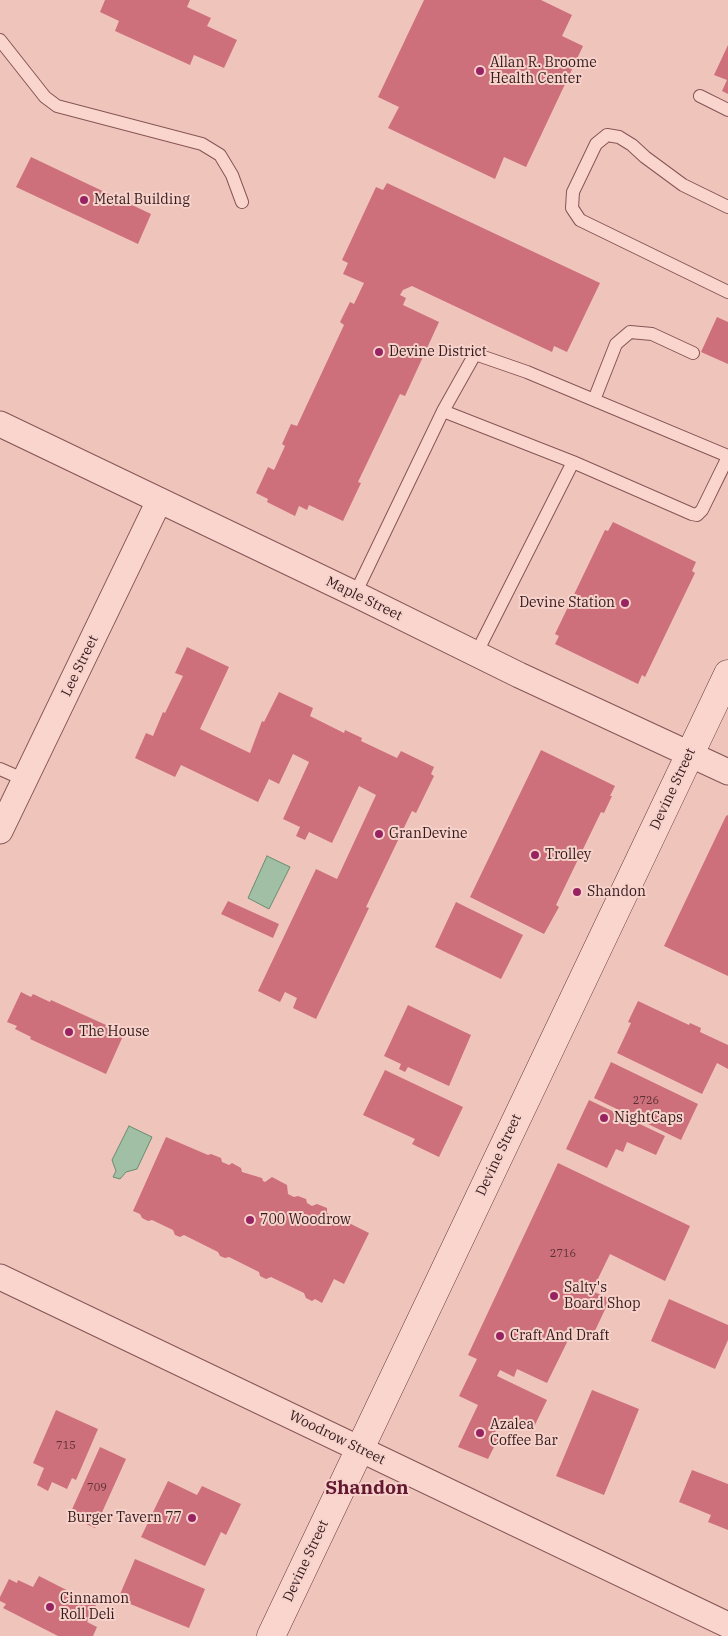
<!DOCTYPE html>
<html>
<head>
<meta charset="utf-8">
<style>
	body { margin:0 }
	canvas { display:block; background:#efc4bb }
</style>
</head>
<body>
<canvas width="728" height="1636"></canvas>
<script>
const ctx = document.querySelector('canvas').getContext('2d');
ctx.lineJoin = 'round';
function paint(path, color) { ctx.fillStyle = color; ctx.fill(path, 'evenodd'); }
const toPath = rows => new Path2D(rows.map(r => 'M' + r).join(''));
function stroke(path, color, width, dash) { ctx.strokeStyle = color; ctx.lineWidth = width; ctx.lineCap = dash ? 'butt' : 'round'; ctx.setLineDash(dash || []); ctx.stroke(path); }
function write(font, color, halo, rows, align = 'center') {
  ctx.font = font + ' "IBM Plex Serif",serif'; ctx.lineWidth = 4; ctx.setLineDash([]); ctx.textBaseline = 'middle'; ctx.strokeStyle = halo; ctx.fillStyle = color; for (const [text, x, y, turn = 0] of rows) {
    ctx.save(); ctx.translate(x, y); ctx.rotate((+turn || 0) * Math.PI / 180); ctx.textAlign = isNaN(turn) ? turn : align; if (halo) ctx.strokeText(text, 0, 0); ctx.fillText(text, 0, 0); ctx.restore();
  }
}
const water = toPath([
	[267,856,290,867,269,909,248,898,267,856],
	[129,1126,152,1137,137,1169,126,1172,120,1179,113,1177,116,1171,112,1160,129,1126]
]);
paint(water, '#a0bfa5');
stroke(water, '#678d6f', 1);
paint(toPath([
	[105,0,190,0,187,7,211,18,207,26,237,40,224,68,194,55,190,65,115,31,119,21,100,12],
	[424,0,541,0,572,15,562,36,583,46,526,167,504,157,495,179,388,128,399,107,378,97],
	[728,45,728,94,722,91,727,80,714,75],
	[31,157,151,214,138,244,16,187],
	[387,183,600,283,567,352,554,346,552,352,412,286,403,290,400,295,406,298,403,305,439,322,405,396,400,394,358,482,361,483,343,521,309,505,307,510,299,506,295,516,267,502,268,499,256,493,268,467,274,470,285,446,282,444,291,424,297,426,344,325,340,322,350,302,354,304,364,283,343,274,348,263,342,260,376,187,383,190],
	[717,317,728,322,728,364,701,352],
	[613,522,696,562,692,571,695,573,645,677,642,675,638,684,555,644,559,636,555,634,605,530,608,531],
	[187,647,229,667,200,729,250,753,262,721,264,722,279,692,313,708,310,716,344,733,345,730,362,738,361,741,397,758,401,751,434,767,431,774,434,776,416,813,412,811,366,907,369,908,316,1019,293,1008,297,998,285,992,280,1002,258,991,316,869,337,879,376,795,359,786,332,843,309,832,305,840,296,836,300,827,283,819,309,762,293,754,279,784,269,779,258,802,181,765,175,777,135,758,146,733,153,736,163,712,165,713,183,676,175,673],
	[541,750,615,786,610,796,612,796,604,813,601,812,556,905,559,907,544,934,470,897],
	[728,815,728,976,664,946,726,816],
	[228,901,279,924,273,938,221,914],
	[456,902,523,935,501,979,435,947],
	[21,992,31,997,33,994,50,1002,51,1000,106,1025,105,1027,123,1036,106,1074,30,1039,31,1037,15,1029,17,1026,7,1022],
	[638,1001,689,1025,690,1023,701,1028,700,1032,728,1045,728,1069,717,1063,702,1094,617,1053,631,1023,628,1022],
	[408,1005,471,1035,449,1086,408,1067,405,1072,399,1069,401,1064,384,1056],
	[611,1062,698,1104,681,1140,594,1098],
	[385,1070,463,1107,439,1157,412,1144,415,1139,363,1115],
	[589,1100,665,1136,656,1155,627,1142,623,1152,616,1149,607,1168,566,1149],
	[166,1137,208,1155,211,1154,221,1158,222,1162,229,1165,232,1163,241,1168,242,1172,262,1178,263,1181,265,1182,272,1177,287,1185,288,1194,294,1197,298,1196,306,1199,307,1203,312,1206,317,1204,327,1208,327,1213,335,1217,338,1214,349,1220,349,1223,369,1233,344,1284,334,1279,322,1303,315,1299,312,1301,306,1298,304,1293,271,1277,266,1279,260,1276,259,1272,229,1257,225,1258,220,1256,218,1252,184,1235,180,1237,175,1235,173,1230,152,1220,148,1221,142,1218,140,1214,133,1211],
	[558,1163,690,1226,665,1281,610,1254,592,1291,610,1299,592,1337,574,1328,547,1383,517,1369,514,1377,500,1370,497,1376,547,1400,532,1431,507,1419,503,1429,498,1426,493,1437,498,1439,488,1459,458,1447,478,1405,459,1396,477,1359,468,1355],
	[669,1299,728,1325,728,1340,715,1369,651,1341],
	[592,1390,639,1409,604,1495,556,1476],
	[56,1410,98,1429,76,1480,72,1478,67,1489,52,1482,48,1491,37,1485,44,1468,33,1463],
	[100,1447,126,1459,95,1528,69,1516],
	[692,1470,728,1484,728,1530,708,1522,711,1515,679,1502],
	[168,1481,197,1495,202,1486,241,1504,226,1535,221,1532,205,1566,141,1537],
	[135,1559,205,1589,189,1628,118,1599],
	[39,1576,96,1605,87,1622,97,1627,93,1636,58,1636,3,1608,6,1604,0,1601,0,1597,9,1579,17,1583,18,1580,33,1587]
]), '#ce707b');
const lane = toPath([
	[0,40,45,97,57,106,202,144,220,155,232,175,242,202],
	[700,96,728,110],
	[728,207,683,185,645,157,632,145,619,137,607,135,596,144,573,192,572,208,580,220,728,292],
	[594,400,616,344,630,332,652,334,693,353],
	[443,411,573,462,692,514,697,515,702,510,728,457],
	[355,594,443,411,475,354,527,372,728,456],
	[476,654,573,462],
	[0,769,25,780]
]);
const street = toPath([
	[0,424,355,594,519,675,728,772],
	[0,831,159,501],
	[0,1277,728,1625]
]);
const secondary = toPath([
	[271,1636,728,674]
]);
stroke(lane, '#865555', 14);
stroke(street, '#865555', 27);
stroke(secondary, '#68383a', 29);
stroke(lane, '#fad5ce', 12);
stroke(street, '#fad5ce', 25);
stroke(secondary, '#fad5ce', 28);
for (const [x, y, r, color] of [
	[480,71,5,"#972362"],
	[84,200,5,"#972362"],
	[379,352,5,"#972362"],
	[625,603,5,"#972362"],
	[379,834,5,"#972362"],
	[535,855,5,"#972362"],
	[577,892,5,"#972362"],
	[69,1032,5,"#972362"],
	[604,1118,5,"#972362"],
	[250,1220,5,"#972362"],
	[554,1296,5,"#972362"],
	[500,1336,5,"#972362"],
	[480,1433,5,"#972362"],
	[192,1518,5,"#972362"],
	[50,1607,5,"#972362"]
]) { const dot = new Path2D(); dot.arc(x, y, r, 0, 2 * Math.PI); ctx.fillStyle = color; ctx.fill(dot); stroke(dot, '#f6d2cb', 2); }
write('11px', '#5b3034', null, [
	["2726",646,1101],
	["2716",563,1254],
	["715",66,1446],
	["709",97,1488]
]);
write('14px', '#351a1c', '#f6d2cb', [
	["Allan R. Broome",490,63],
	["Health Center",490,79],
	["Metal Building",94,200],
	["Devine District",389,352],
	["Devine Station",615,603,"right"],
	["GranDevine",389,834],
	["Trolley",545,855],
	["Shandon",587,892],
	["The House",79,1032],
	["NightCaps",614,1118],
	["700 Woodrow",260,1220],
	["Salty's",564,1288],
	["Board Shop",564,1304],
	["Craft And Draft",510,1336],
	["Azalea",490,1425],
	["Coffee Bar",490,1441],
	["Burger Tavern 77",182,1518,"right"],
	["Cinnamon",60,1599],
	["Roll Deli",60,1615]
], 'left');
write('14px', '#351a1c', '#f6d2cb', [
	["Maple Street",364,599,26],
	["Lee Street",80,666,-64],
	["Devine Street",673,789,-65],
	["Devine Street",499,1155,-65],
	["Woodrow Street",337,1438,26],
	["Devine Street",306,1561,-65]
]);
write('bold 19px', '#631831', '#f6d2cb', [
	["Shandon",367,1489]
]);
</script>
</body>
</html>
